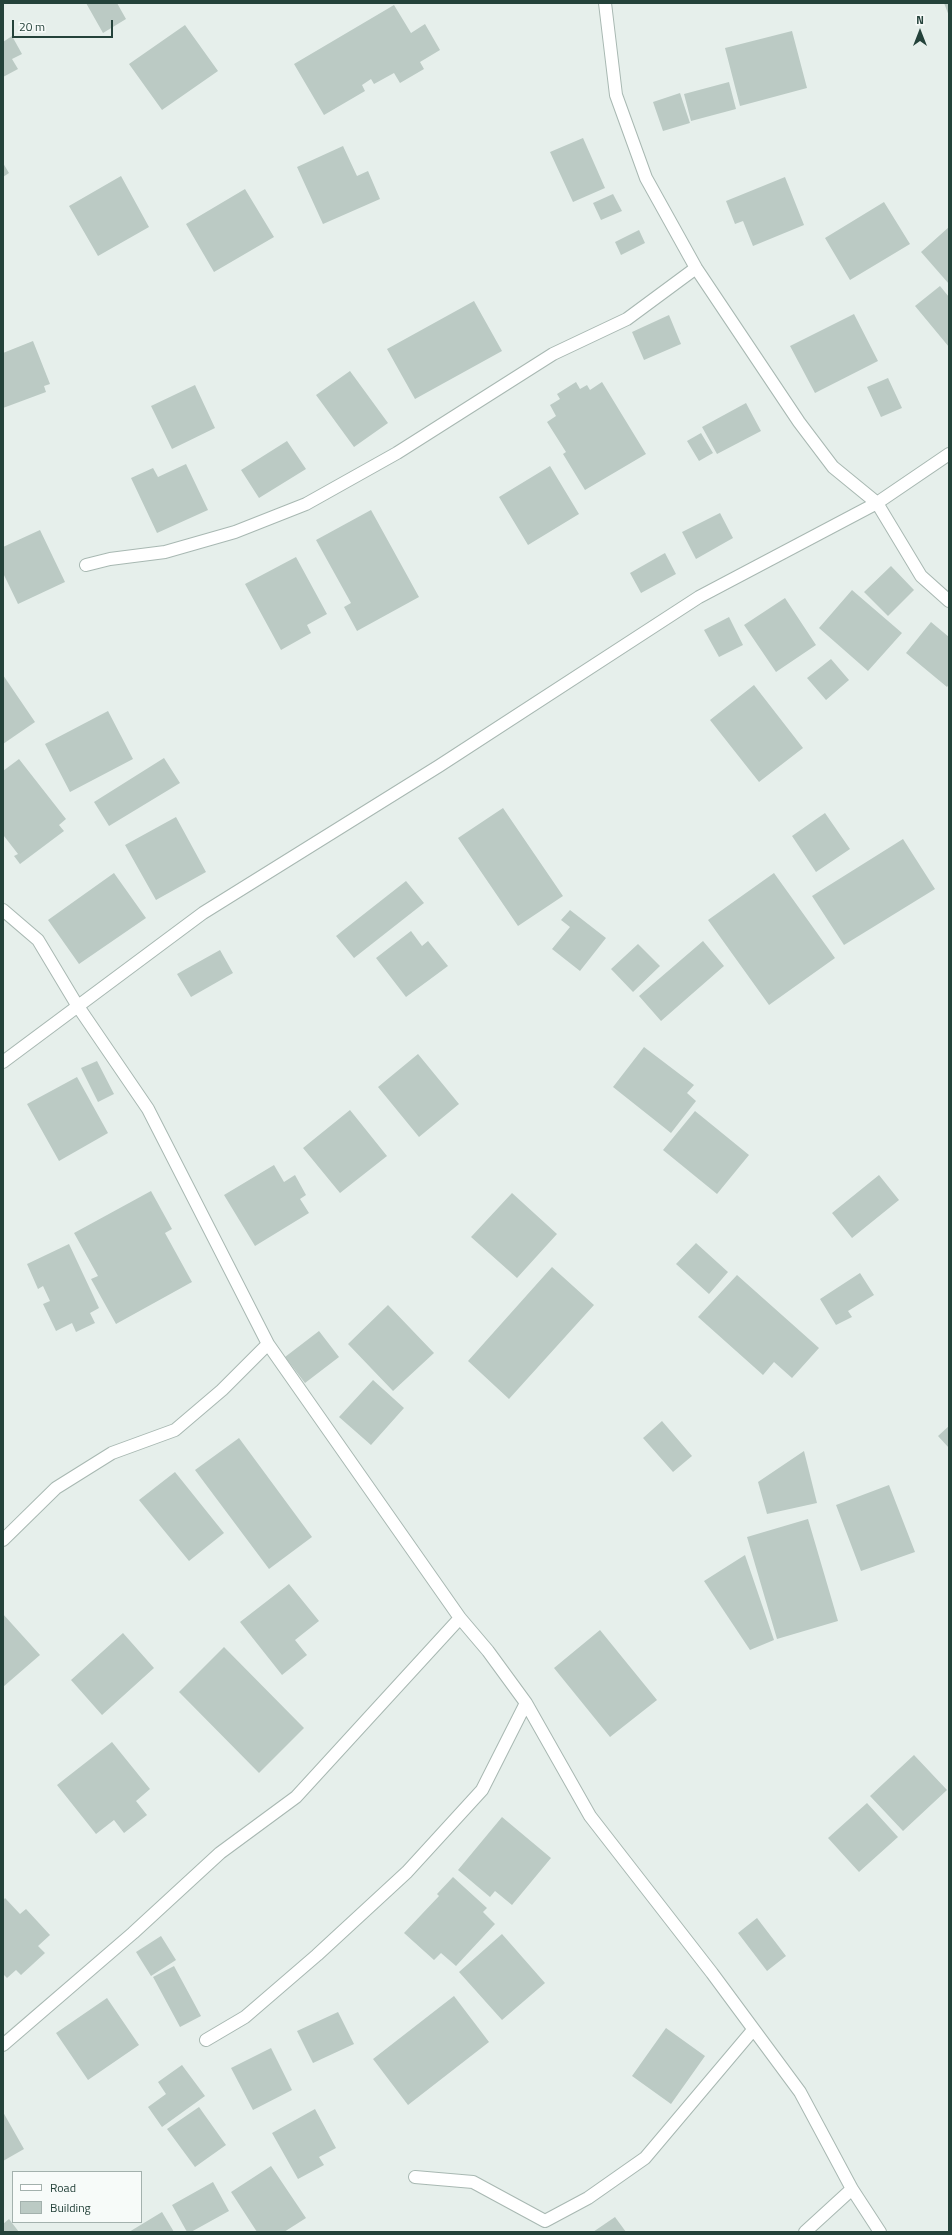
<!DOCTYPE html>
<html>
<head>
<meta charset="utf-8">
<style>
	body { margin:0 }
	#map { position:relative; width:952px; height:2235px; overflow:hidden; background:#e6efeb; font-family:"Titillium Web",sans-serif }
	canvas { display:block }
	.frame { position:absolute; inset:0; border:4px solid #24423a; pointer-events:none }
	.legend { position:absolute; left:12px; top:2171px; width:130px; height:52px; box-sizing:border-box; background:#f7fbf9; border:1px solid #a3b1ad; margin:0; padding:5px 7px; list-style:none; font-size:12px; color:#24423a }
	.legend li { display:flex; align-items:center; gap:8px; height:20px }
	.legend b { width:20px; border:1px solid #a3b1ad }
	.north { position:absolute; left:900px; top:12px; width:40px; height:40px; -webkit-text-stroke:3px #f7fbf9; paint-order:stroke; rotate:0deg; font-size:11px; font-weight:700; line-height:16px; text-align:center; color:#24423a }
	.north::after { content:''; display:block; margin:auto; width:14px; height:18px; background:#24423a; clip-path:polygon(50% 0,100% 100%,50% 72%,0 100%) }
	.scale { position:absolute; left:12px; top:20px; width:101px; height:18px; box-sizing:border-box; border:2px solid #24423a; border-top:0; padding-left:5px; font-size:12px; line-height:14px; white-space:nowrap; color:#24423a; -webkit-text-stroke:3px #f7fbf9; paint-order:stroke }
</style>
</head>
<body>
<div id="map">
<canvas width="952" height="2235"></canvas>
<div class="frame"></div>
<ul class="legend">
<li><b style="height:5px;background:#fff"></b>Road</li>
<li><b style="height:11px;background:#bbcac4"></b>Building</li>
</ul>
<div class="north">N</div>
<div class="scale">20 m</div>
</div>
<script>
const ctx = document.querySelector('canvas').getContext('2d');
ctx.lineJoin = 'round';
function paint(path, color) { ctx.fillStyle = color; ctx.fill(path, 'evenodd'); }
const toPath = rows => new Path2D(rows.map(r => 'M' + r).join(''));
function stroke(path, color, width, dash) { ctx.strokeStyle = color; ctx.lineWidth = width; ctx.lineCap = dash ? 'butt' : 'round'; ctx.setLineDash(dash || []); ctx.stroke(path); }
paint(toPath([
	[86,3,117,3,126,19,103,33],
	[944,3,949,3,949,16],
	[394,5,411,33,425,24,440,50,420,62,424,69,400,83,394,73,374,84,371,79,362,85,365,91,324,115,294,64],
	[185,25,218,71,162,110,129,64],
	[792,31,807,88,740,106,725,48],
	[12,36,22,54,12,59,18,69,3,77,3,42],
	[729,82,736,109,691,121,684,94],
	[680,93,690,123,663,131,653,102],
	[583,138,605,188,573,202,550,152],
	[343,146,357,176,368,171,380,199,323,224,297,167],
	[3,163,9,173,3,177],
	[121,176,149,227,98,256,69,206],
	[785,177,804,225,753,246,743,221,735,224,726,201],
	[245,189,274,237,214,272,186,224],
	[613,194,622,211,601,220,593,203],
	[884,202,910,244,850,280,825,238],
	[949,227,949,284,921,252],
	[639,230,645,243,621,255,615,242],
	[940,286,949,297,949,347,915,306],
	[474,301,502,351,415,399,387,349],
	[854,314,878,361,815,393,790,346],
	[669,315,681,344,644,360,632,332],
	[33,341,50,384,44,386,46,392,3,408,3,353],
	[350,371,388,423,354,447,316,395],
	[888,378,902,408,881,417,867,387],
	[576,382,580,389,587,385,590,390,602,382,646,454,585,490,563,454,566,452,547,422,556,416,550,405,560,399,557,394],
	[195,385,215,428,172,449,151,406],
	[746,403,761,431,717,454,702,427],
	[701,433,713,453,699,461,687,441],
	[287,441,306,469,259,498,241,470],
	[186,464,208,510,157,533,131,478,153,468,158,477],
	[550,466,579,514,528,545,499,497],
	[371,510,419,597,357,631,344,607,351,603,316,540],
	[720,513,733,538,696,559,682,532],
	[40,530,65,582,18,604,3,573,3,547],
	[665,553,676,574,641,593,630,573],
	[296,557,327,614,307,625,311,633,281,650,245,584],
	[891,566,914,590,888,616,864,592],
	[852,590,902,633,868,671,819,628],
	[785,598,816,645,776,672,744,625],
	[729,617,743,645,719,657,704,630],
	[931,622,949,637,949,684,947,687,906,653],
	[831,659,849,680,826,700,807,678],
	[3,675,35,722,3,744],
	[754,685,803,748,759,782,710,720],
	[108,711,133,759,70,792,45,744],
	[164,758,180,783,109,826,94,802],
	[19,759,66,819,59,825,64,831,20,864,14,856,18,854,4,836,3,837,3,771],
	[503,808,563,896,518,926,458,838],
	[825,813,850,849,816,872,792,836],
	[176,817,206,872,156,900,125,845],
	[903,839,935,889,844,945,812,896],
	[114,873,146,918,79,964,48,920],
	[774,873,835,958,769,1005,708,920],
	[406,881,424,903,354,958,336,936],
	[570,910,606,938,580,971,552,949,570,927,561,920],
	[411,931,422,946,428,941,448,966,406,997,376,958],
	[703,941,724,966,661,1021,639,996],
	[638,944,660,966,633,992,611,969],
	[220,950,233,973,191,997,177,974],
	[644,1047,694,1085,687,1093,696,1101,671,1133,613,1087],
	[418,1054,459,1104,419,1137,378,1087],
	[97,1061,114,1094,98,1102,81,1068],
	[77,1077,108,1133,59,1161,27,1104],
	[350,1110,387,1156,340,1193,303,1148],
	[695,1111,749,1155,717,1194,663,1150],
	[274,1165,284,1182,295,1175,306,1195,300,1199,309,1213,255,1246,224,1195],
	[879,1175,899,1200,852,1238,832,1213],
	[151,1191,172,1229,165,1233,192,1282,116,1324,91,1279,98,1276,74,1233],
	[512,1193,557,1234,517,1278,471,1237],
	[696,1243,728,1272,709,1294,676,1264],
	[69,1244,99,1308,90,1313,95,1323,76,1332,72,1323,56,1331,43,1304,50,1301,43,1286,38,1289,27,1264],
	[552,1267,594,1305,509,1399,468,1361],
	[860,1273,874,1295,848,1311,852,1317,836,1325,820,1299],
	[737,1275,819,1348,792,1378,774,1362,763,1375,698,1317],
	[388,1305,434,1353,393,1391,348,1344],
	[319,1331,339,1357,305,1383,285,1357],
	[373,1380,404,1408,371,1445,339,1417],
	[662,1421,692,1456,673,1472,643,1438],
	[949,1426,949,1448,938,1436],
	[239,1438,312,1537,269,1569,195,1470],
	[804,1451,817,1503,767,1514,758,1482],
	[175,1472,224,1533,189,1561,139,1500],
	[889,1485,915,1552,861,1571,836,1505],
	[808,1519,838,1621,777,1639,747,1537],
	[745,1555,774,1640,750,1650,704,1581],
	[289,1584,319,1621,295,1640,307,1655,282,1675,240,1622],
	[3,1614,40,1655,3,1687],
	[600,1630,657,1700,610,1737,554,1668],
	[123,1633,154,1668,102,1715,71,1680],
	[224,1647,304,1728,259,1773,179,1692],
	[112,1742,150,1789,136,1801,147,1815,124,1833,114,1820,96,1834,57,1785],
	[914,1755,947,1790,903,1831,870,1796],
	[867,1803,898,1837,859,1872,828,1838],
	[502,1817,551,1858,512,1905,495,1891,490,1897,458,1870],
	[453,1877,487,1908,483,1912,495,1924,456,1966,441,1953,434,1960,404,1933,439,1896,437,1894],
	[5,1898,20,1914,26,1909,50,1935,38,1946,45,1953,21,1975,16,1970,7,1978,3,1974,3,1901],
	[757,1918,786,1956,767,1971,738,1933],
	[502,1934,545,1983,502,2020,459,1972],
	[161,1936,176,1960,151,1976,136,1952],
	[174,1966,201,2016,180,2027,153,1977],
	[454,1996,489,2042,408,2105,373,2059],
	[107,1998,139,2045,88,2080,56,2033],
	[338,2012,354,2044,313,2063,297,2031],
	[666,2028,705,2056,671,2104,632,2076],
	[271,2048,292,2090,253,2110,231,2068],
	[182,2065,205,2096,162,2127,148,2107,166,2094,158,2082],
	[199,2107,226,2145,195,2167,167,2129],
	[315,2109,336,2148,319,2157,324,2165,298,2179,272,2133],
	[3,2112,24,2149,3,2161],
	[271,2166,306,2218,284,2232,257,2232,231,2192],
	[213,2182,229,2211,191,2232,187,2232,172,2205],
	[162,2212,174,2232,129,2232],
	[615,2217,626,2232,593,2232],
	[9,2219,19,2232,3,2232,3,2224]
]), '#bbcac4');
const minor = toPath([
	[605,3,616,95,646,178,696,268,799,422,833,467,877,503,921,576,949,601],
	[86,565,110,559,165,552,235,532,306,504,397,453,553,354,627,319,696,268],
	[3,910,38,940,77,1005,148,1109,268,1344,460,1618,488,1651,526,1703,590,1816,712,1973,800,2092,852,2189,880,2232],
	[3,1062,203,913,439,766,699,597,877,503,949,454],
	[3,1540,56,1488,112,1453,175,1430,222,1390,268,1344],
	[206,2040,245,2017,317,1955,407,1872,482,1790,526,1703],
	[3,2045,133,1933,220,1853,296,1797,460,1618],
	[415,2177,473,2182,545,2221,588,2198,645,2158,753,2030],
	[805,2232,852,2189]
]);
stroke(minor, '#a8b8b2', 14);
stroke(minor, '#fff', 12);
</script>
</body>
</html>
